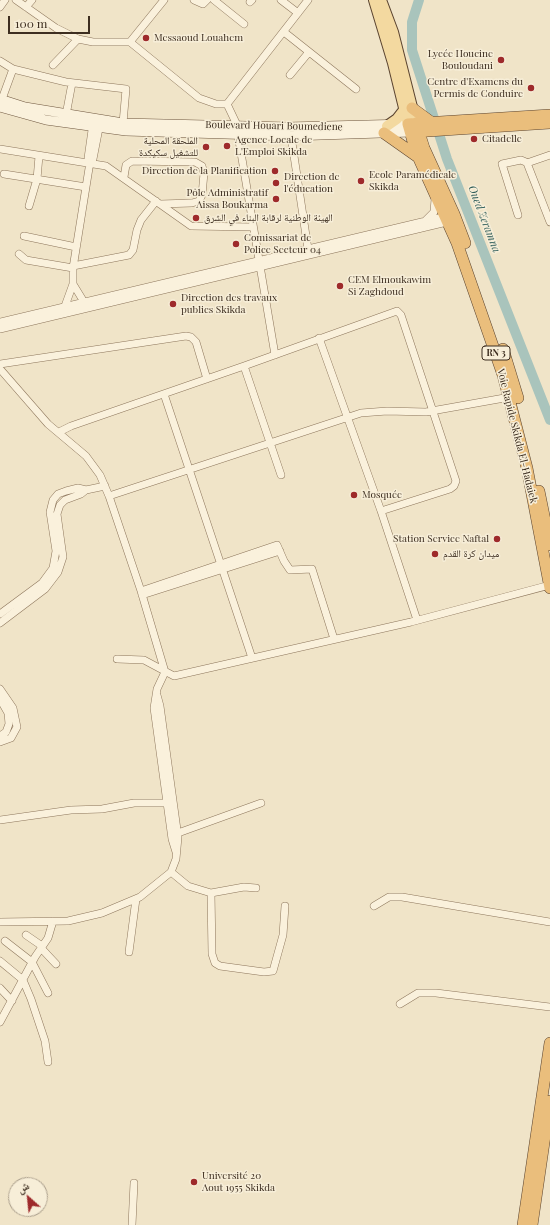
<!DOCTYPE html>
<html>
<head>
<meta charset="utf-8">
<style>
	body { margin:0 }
	#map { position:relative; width:550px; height:1225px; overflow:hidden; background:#f0e4c8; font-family:"Playfair Display","Noto Naskh Arabic",serif }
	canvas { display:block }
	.north { position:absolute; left:8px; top:1177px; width:40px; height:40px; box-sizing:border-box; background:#f7eed8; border:1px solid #ada18e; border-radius:50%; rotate:333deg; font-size:11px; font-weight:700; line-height:16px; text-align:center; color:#3d2e20 }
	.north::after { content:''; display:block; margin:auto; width:14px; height:18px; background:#9e2a2b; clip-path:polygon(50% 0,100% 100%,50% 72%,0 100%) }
	.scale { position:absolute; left:8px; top:16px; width:82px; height:18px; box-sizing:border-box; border:2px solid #3d2e20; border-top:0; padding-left:5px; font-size:12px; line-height:14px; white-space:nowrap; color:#3d2e20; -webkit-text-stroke:3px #f7eed8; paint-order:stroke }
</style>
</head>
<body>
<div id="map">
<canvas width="550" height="1225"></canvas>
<div class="north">ش</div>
<div class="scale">100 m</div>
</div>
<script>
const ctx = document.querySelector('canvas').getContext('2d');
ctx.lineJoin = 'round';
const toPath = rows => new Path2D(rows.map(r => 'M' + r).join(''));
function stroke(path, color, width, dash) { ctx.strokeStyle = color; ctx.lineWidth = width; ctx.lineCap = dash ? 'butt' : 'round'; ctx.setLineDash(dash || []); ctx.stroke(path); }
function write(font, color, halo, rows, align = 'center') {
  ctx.font = font + ' "Playfair Display","Noto Naskh Arabic",serif'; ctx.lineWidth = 3; ctx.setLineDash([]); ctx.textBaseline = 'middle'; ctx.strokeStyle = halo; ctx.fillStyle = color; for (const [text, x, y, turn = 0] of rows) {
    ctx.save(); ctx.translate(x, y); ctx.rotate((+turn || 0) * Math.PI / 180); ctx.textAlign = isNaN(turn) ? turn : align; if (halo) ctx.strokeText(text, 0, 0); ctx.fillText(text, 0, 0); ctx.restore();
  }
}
stroke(toPath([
	[419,0,412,22,412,50,447,159,550,420]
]), '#a9c4bc', 10);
const minor = toPath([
	[16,0,56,28,78,39,93,42,130,42,164,0],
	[194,0,203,4,207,0],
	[214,0,244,24],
	[281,0,298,13],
	[250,2,252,0],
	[0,7,5,0],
	[26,7,32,0],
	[284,32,356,89],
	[130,42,199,98,216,104,227,104],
	[0,61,13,69,66,82,126,89,123,123],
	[53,65,78,39],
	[290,75,309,52],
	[2,99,13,69],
	[66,115,72,83],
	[237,125,227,104,308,0],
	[238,135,275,355],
	[291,136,308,249],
	[0,149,106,166,191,226,253,227],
	[550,155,527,163,550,222],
	[90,162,93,159,100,123],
	[4,174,86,187],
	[124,177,126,165,132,161,195,162,202,166,204,173,202,195,199,201,192,203,160,204],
	[29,206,37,179,39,156],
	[518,215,502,164,521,160,528,163],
	[425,221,434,212,435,199],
	[24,236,76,247],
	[19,254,26,260,73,268],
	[73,266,129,255,133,250,137,230,141,220,156,201],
	[73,284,84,302],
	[65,306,73,284,73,268,90,162,88,158,93,123],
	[0,322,447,216],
	[0,329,451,221],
	[319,338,381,511,417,620],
	[0,364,186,336,191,337,196,342,207,379],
	[244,366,281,475],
	[0,369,48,424,86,456,100,475,109,496,141,591,165,672,157,689,154,708,172,839,176,852],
	[164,394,252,658],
	[59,432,71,426,244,366,397,311,401,315,456,481,454,486,450,489,381,511],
	[109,496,361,413,387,411,426,412,510,397],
	[141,591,277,545,284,561,290,570,312,569,334,639],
	[142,595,280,551],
	[0,614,42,583,53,568,56,551,50,512,53,500,58,494,66,491,78,488,86,490],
	[0,623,45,589,58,572,63,557,57,514,60,505,65,500,81,494,86,490,105,486],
	[117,659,144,660,174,676,411,622,550,585],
	[0,689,13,708,17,727,11,738,0,742],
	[0,699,8,713,9,724,6,732,0,736],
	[0,820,71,810,102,809,134,803,167,803],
	[178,833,261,803],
	[171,872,188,886,211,893,244,887,256,888],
	[211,893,212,954,215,963,220,966,264,972,273,971,283,935,285,906],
	[374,906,389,897,402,897,550,922],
	[0,922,68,921,102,913,140,897,171,872,176,859,178,837,160,706,157,695],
	[26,935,42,946],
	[5,941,32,962,48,993],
	[41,948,56,964],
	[129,952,136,899],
	[0,961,23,980,31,999,45,1041,48,1062],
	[0,988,12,1001],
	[400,1004,418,993,436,993,550,1007],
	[0,1022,35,957,48,938,53,921],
	[132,1225,134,1183]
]);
const secondary = toPath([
	[0,99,25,107,123,123,288,127,408,124],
	[0,107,46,120,126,131,291,136,410,132]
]);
const primary = toPath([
	[374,0,393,63,408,124],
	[381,0,393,32,416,123],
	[387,126,397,119,404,110]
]);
const trunk = toPath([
	[412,108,431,122],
	[550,115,408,124,416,152,457,243,503,375,527,468,550,588],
	[416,123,424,148,454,214,465,243],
	[413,132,550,123],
	[384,133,418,157],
	[503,349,518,398],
	[539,491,550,545],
	[523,1225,550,1043],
	[532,1225,550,1101]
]);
stroke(minor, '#8d765c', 8);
stroke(secondary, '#6f573f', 10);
stroke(primary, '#5b4430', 12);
stroke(trunk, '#5b4430', 12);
stroke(minor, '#faf1dc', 7);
stroke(secondary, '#faf1dc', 9);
stroke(primary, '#f3d9a0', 10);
stroke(trunk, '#eabe7c', 11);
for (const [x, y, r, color] of [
	[146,38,4,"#9e2a2b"],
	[501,60,4,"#9e2a2b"],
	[531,88,4,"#9e2a2b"],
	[474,139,4,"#9e2a2b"],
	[227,146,4,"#9e2a2b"],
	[206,147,4,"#9e2a2b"],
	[275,171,4,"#9e2a2b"],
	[361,181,4,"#9e2a2b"],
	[276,183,4,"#9e2a2b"],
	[276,199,4,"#9e2a2b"],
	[196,218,4,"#9e2a2b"],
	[236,244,4,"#9e2a2b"],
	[340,286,4,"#9e2a2b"],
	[173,304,4,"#9e2a2b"],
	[354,495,4,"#9e2a2b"],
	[497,539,4,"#9e2a2b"],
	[435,554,4,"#9e2a2b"],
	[194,1182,4,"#9e2a2b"]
]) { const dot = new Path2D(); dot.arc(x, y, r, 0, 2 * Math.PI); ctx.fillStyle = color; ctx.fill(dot); stroke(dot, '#f7eed8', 1.5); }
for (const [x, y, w] of [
	[496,353,28]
]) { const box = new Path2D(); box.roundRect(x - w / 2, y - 7, w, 14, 3); ctx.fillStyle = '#f7eed8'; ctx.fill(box); stroke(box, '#3d2e20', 1); }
write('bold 9px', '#3d2e20', null, [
	["RN 3",496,353]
]);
write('10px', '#3d2e20', '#f7eed8', [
	["Messaoud Louahem",154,38],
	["Lycée Houcine",493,54,"right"],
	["Bouloudani",493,66,"right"],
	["Centre d'Examens du",523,82,"right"],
	["Permis de Conduire",523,94,"right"],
	["Citadelle",482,139],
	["Agence Locale de",235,140],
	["L'Emploi Skikda",235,152],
	["الملحقة المحلية",198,141,"right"],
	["للتشغيل سكيكدة",198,153,"right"],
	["Direction de la Planification",267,171,"right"],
	["Ecole Paramédicale",369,175],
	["Skikda",369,187],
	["Direction de",284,177],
	["l'éducation",284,189],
	["Pôle Administratif",268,193,"right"],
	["Aissa Boukarma",268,205,"right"],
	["الهيئة الوطنية لرقابة البناء في الشرق",204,218],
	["Comissariat de",244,238],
	["Police Secteur 04",244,250],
	["CEM Elmoukawim",348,280],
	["Si Zaghdoud",348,292],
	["Direction des travaux",181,298],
	["publics Skikda",181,310],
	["Mosquée",362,495],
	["Station Service Naftal",489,539,"right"],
	["ميدان كرة القدم",443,554],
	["Université 20",202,1176],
	["Aout 1955 Skikda",202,1188]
], 'left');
write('10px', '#3d2e20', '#f7eed8', [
	["Boulevard Houari Boumediene",274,126,1],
	["Voie Rapide Skikda El-Hadaiek",517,436,76]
]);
write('italic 11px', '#2f5d5a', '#f7eed8', [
	["Oued Zeramna",484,219,69]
]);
</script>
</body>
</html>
